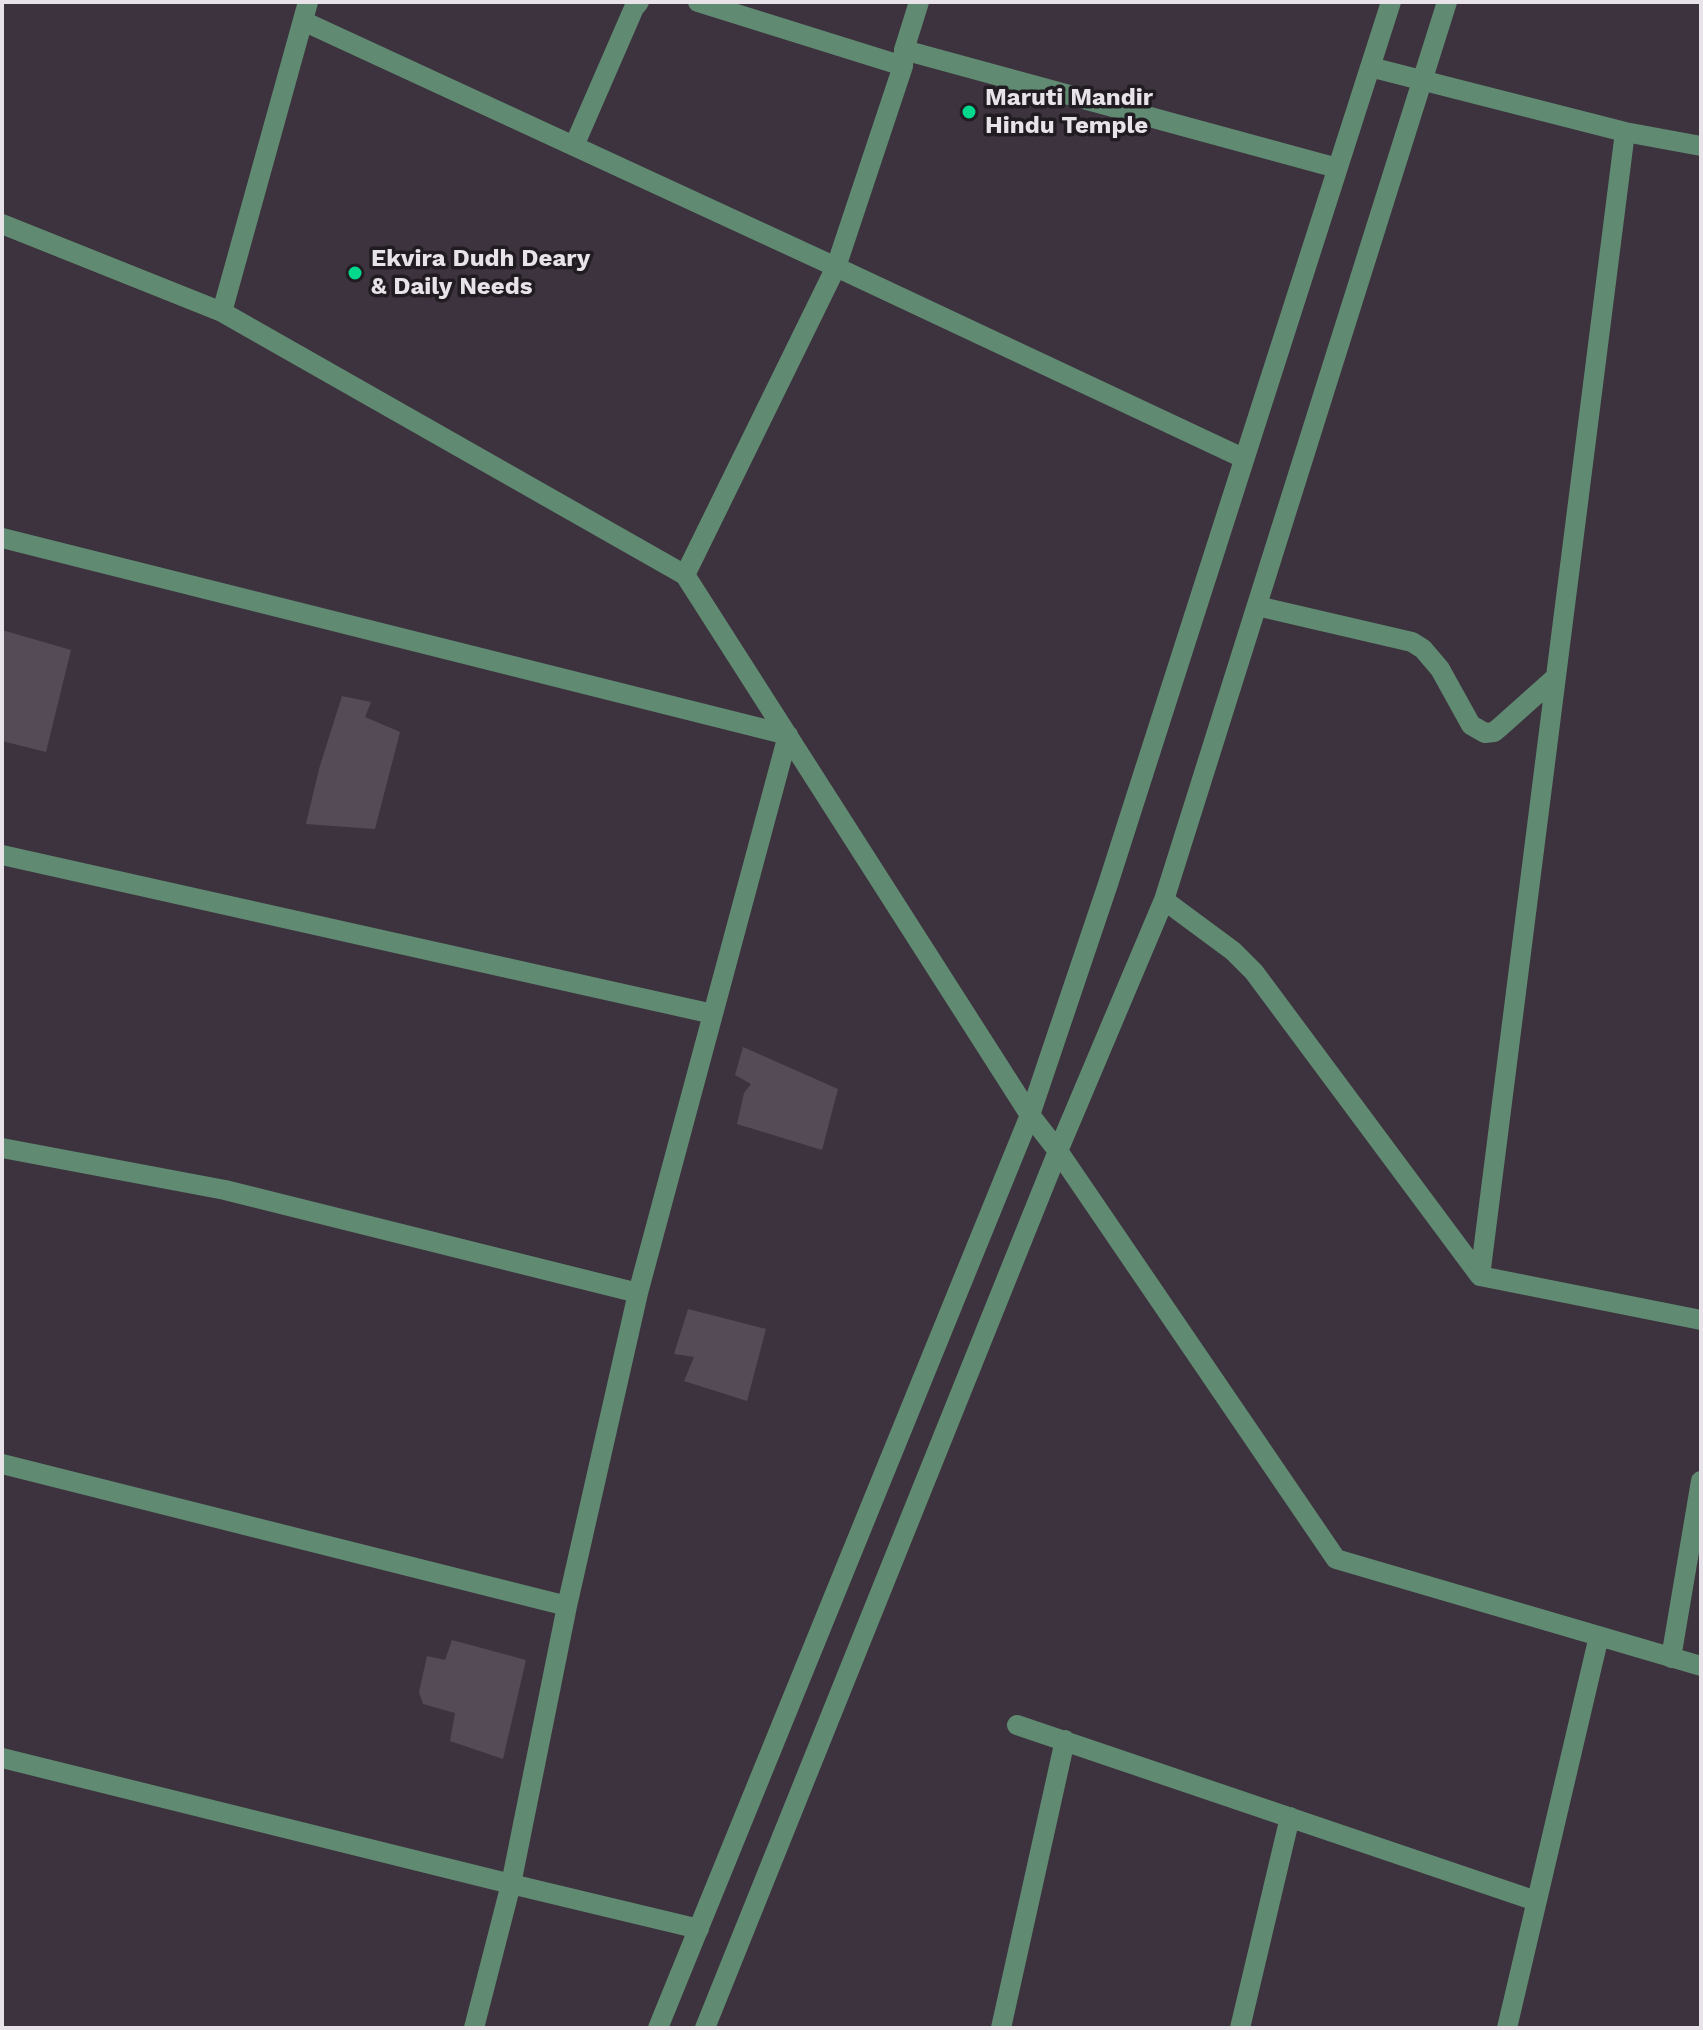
<!DOCTYPE html>
<html>
<head>
<meta charset="utf-8">
<style>
	body { margin:0 }
	#map { position:relative; width:1703px; height:2030px; overflow:hidden; background:#3d333e; font-family:"Work Sans",sans-serif }
	canvas { display:block }
	.frame { position:absolute; inset:0; border:4px solid #e8e2e9; pointer-events:none }
</style>
</head>
<body>
<div id="map">
<canvas width="1703" height="2030"></canvas>
<div class="frame"></div>
</div>
<script>
const ctx = document.querySelector('canvas').getContext('2d');
ctx.lineJoin = 'round';
function paint(path, color) { ctx.fillStyle = color; ctx.fill(path, 'evenodd'); }
const toPath = rows => new Path2D(rows.map(r => 'M' + r).join(''));
function stroke(path, color, width, dash) { ctx.strokeStyle = color; ctx.lineWidth = width; ctx.lineCap = dash ? 'butt' : 'round'; ctx.setLineDash(dash || []); ctx.stroke(path); }
function write(font, color, halo, rows, align = 'center') {
  ctx.font = font + ' "Work Sans",sans-serif'; ctx.lineWidth = 7; ctx.setLineDash([]); ctx.textBaseline = 'middle'; ctx.strokeStyle = halo; ctx.fillStyle = color; for (const [text, x, y, turn = 0] of rows) {
    ctx.save(); ctx.translate(x, y); ctx.rotate((+turn || 0) * Math.PI / 180); ctx.textAlign = isNaN(turn) ? turn : align; if (halo) ctx.strokeText(text, 0, 0); ctx.fillText(text, 0, 0); ctx.restore();
  }
}
paint(toPath([
	[2,630,71,650,46,752,2,741],
	[342,696,371,702,365,717,400,732,375,829,306,824,319,769],
	[743,1047,838,1089,822,1150,737,1124,744,1093,751,1084,735,1075],
	[688,1309,766,1329,747,1401,684,1381,694,1357,674,1354],
	[452,1640,526,1660,503,1759,450,1741,455,1713,423,1704,419,1692,427,1656,445,1660]
]), '#554b56');
stroke(toPath([
	[698,2,903,66],
	[303,21,836,267,1243,458],
	[904,50,1337,168],
	[1370,67,1625,132,1701,146],
	[1625,132,1480,1276,1701,1320],
	[574,146,634,8,639,2],
	[2,224,222,312,685,575,1030,1115,1058,1151,1336,1559,1701,1666],
	[222,312,308,2],
	[2,538,788,735,638,1293,567,1606,511,1884,2,1758],
	[685,575,836,267,903,66,904,50,919,2],
	[1257,606,1412,642,1423,649,1440,669,1471,725,1485,733,1494,732,1500,727,1556,677],
	[2,855,713,1014],
	[1164,900,1233,951,1254,972,1480,1276],
	[2,1148,225,1190,638,1293],
	[2,1464,567,1606],
	[1671,1658,1701,1481],
	[1017,1725,1536,1901],
	[474,2028,511,1884,699,1929],
	[658,2028,1030,1115,1108,884,1391,2],
	[705,2028,1058,1151,1164,900,1447,2],
	[1001,2028,1065,1740],
	[1240,2028,1290,1817],
	[1507,2028,1599,1636]
]), '#608b72', 20);
for (const [x, y, r, color] of [
	[969,112,8,"#00d98c"],
	[355,273,8,"#00d98c"]
]) { const dot = new Path2D(); dot.arc(x, y, r, 0, 2 * Math.PI); ctx.fillStyle = color; ctx.fill(dot); stroke(dot, '#211c21', 3); }
write('bold 24px', '#e8e2e9', '#211c21', [
	["Maruti Mandir",985,98],
	["Hindu Temple",985,126],
	["Ekvira Dudh Deary",371,259],
	["& Daily Needs",371,287]
], 'left');
</script>
</body>
</html>
